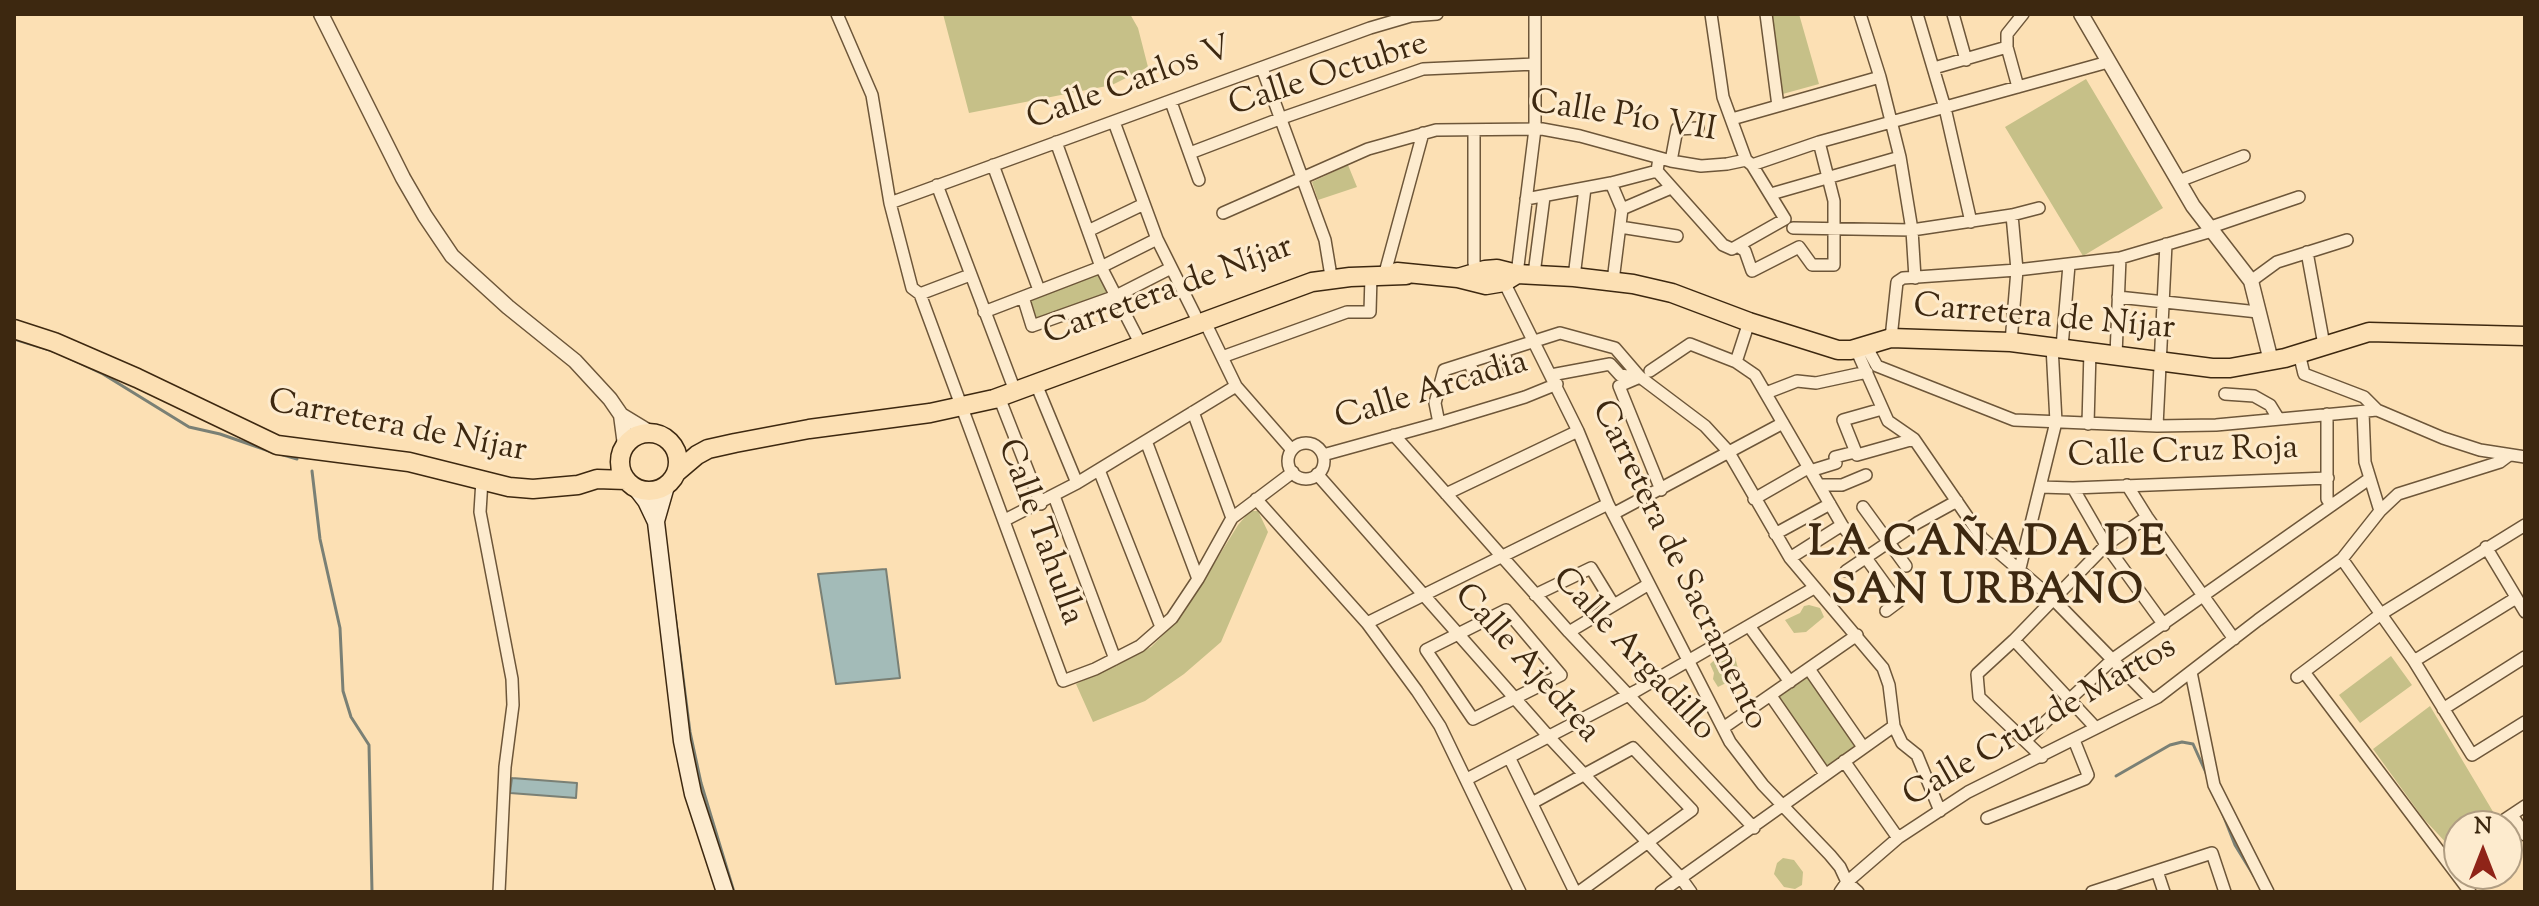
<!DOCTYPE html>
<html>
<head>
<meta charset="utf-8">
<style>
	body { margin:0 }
	#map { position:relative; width:2539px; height:906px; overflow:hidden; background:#fce0b4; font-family:"Sorts Mill Goudy",serif }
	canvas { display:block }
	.frame { position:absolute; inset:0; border:16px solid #3d2810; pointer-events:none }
	.north { position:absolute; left:2443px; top:810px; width:80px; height:80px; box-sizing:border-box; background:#fdebce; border:2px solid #b09d82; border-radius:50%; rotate:0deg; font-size:22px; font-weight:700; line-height:32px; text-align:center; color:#3d2810 }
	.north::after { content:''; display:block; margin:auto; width:28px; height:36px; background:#8f2418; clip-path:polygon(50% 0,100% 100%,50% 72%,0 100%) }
</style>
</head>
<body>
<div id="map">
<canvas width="2539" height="906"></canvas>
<div class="frame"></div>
<div class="north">N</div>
</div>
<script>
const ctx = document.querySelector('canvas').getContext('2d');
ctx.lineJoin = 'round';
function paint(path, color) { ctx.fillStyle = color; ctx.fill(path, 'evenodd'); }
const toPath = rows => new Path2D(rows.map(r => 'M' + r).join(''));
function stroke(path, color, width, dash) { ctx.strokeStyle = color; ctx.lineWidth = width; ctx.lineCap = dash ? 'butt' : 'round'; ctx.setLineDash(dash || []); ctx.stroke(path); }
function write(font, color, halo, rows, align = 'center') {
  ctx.font = font + ' "Sorts Mill Goudy",serif'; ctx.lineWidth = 6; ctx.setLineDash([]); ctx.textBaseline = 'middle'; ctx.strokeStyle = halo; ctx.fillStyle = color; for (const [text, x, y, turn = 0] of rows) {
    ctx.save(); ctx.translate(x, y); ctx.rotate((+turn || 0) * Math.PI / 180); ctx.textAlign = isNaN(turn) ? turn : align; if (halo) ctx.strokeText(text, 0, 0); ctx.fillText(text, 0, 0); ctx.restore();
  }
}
paint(toPath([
	[943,14,1130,14,1138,28,1148,67,1112,85,969,113],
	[1770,14,1799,14,1819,84,1779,95],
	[2086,79,2163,208,2083,256,2005,127],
	[1348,165,1357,187,1318,200,1312,182],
	[1101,267,1116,296,1032,326,1023,297],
	[1250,511,1258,511,1268,532,1221,642,1184,674,1145,701,1093,722,1076,684,1151,647,1181,617,1238,525],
	[1809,605,1820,608,1824,617,1806,632,1794,633,1785,620,1800,613,1804,606],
	[1721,654,1735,657,1740,676,1718,687,1713,679,1714,673,1710,664],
	[2391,656,2412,685,2360,723,2339,695],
	[1808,677,1858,745,1828,767,1778,698],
	[2430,706,2495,815,2480,826,2459,826,2459,840,2450,847,2423,818,2373,749],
	[1783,858,1794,860,1803,872,1802,885,1795,889,1784,887,1774,874,1777,863]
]), '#c6c088');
const water = toPath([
	[886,569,900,678,836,684,818,574,886,569],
	[512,778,577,783,576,798,510,793,512,778]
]);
paint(water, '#a3bbb8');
stroke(water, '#7a8075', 2);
stroke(toPath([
	[14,339,56,352,103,374,189,427,220,434,272,452],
	[280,454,297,459],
	[312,471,320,539,340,628,343,691,351,717,369,745,372,892],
	[675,615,690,732,701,783,734,892],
	[2116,776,2170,745,2182,742,2193,744,2207,775],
	[2222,812,2235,845,2254,876]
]), '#7a8075', 3);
const minor = toPath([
	[837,14,872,95,890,203,912,288,920,294,1063,681,1095,669,1140,646,1172,618,1198,579,1232,518,1293,472],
	[1711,14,1723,97,1746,160],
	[1766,14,1778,106],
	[1860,14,1880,77,1900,157,1912,230,1915,278],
	[1917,14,1945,108,1971,222],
	[1953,14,1966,60],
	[1262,68,1325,240,1330,270],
	[1934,68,2007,47],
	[2018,87,2007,47,2007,34,2023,14],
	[1171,102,1199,180],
	[1732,119,1880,77],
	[1114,122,1157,239,1195,315],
	[1474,130,1474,263,1479,271],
	[1056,142,1101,267,1138,339],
	[1190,153,1282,118,1423,69,1535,64],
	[1659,158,1657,171,1723,245,1732,249,1785,219,1752,165],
	[1671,161,1677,129,1698,128],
	[993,165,1039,290],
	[2179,181,2244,156],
	[1611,183,1622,209,1613,281],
	[937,185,1012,383],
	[1771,194,1900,157],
	[1526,199,1611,183,1657,171],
	[890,203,1370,28,1411,16,1437,14],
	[1622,209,1671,188],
	[1223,213,1368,149,1436,130,1542,129,1580,136,1671,161,1701,166,1727,164,1746,160,1752,165,1819,142,2108,62],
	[1620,227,1677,236],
	[1793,228,1912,230,2012,215,2039,208],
	[1088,231,1144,204],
	[1739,247,1745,251,1752,271,1799,247,1812,265,1834,265,1834,201,1819,142],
	[2307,252,2324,345],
	[1386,269,1423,133],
	[1517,274,1535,129,1535,14],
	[1534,274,1544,197],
	[1574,277,1585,188],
	[2251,281,2277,262,2347,240],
	[1504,282,1578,431,1608,504,1730,742,1763,785,1830,855,1840,867,1847,882,1858,892],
	[920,294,970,275],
	[1023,297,1032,326,1116,296,1171,268],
	[2118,297,2258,312],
	[984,312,1101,267,1157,239],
	[1205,322,1236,386,1292,450],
	[1891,338,1897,282,1903,278,2017,270,2120,258,2212,231,2214,226,2299,197],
	[2011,342,2017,270,2012,215],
	[1866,346,1877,366,2014,420,2157,426,2216,425,2377,410,2443,438,2480,450,2525,457],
	[2062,347,2069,265],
	[1856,349,1888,421,1914,439,1982,538,2053,599,2151,699],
	[1504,352,1509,369],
	[2299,353,2304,374,2364,397,2377,410],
	[2116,355,2120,258],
	[1222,357,1347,312,1370,312,1371,276],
	[1736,362,1749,322],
	[1470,363,1476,381],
	[1650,371,1690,344,1736,362,1755,375,1842,525,1898,602,1886,611],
	[1551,375,1610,364,1620,375,1635,377],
	[1640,377,1619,386,1661,490],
	[1036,384,1077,483],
	[1766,393,1797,381,1816,383,1867,372],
	[2225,394,2254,396,2270,405,2278,418],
	[999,397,1041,504],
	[1882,409,1843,420,1857,455,1914,439],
	[1193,412,1232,518],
	[2363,412,2365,462,2380,511],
	[2327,414,2327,499,2331,505],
	[1439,423,1435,403,1444,370,1560,333,1615,348,1640,377,1705,426,1728,451,1790,558,1883,668,1889,685,1894,726,1902,743,1917,755,1940,811],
	[2088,424,2090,351],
	[2157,426,2166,244],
	[1394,435,1569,632,1754,828],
	[1146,441,1198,579],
	'1288 461a18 18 0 1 1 36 0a18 18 0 1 1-36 0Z',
	[1323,455,1439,423,1525,397,1557,384],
	[1099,470,1161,627],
	[1810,471,1836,463,1835,457,1855,452],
	[1317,474,1549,737,1681,878,1691,892],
	[482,480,480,512,512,679,513,705,505,767,499,892],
	[1819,485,1842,485,1866,475],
	[2127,485,2147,517,2234,639],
	[2040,487,2073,488,2328,478],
	[2073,488,2106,545,2164,625],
	[1446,494,1578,431],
	[1054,496,1115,659],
	[1256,499,1367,623,1417,691,1440,726,1520,892],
	[1754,499,1808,468],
	[1863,507,1906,566],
	[1613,514,1783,423],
	[1005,520,1077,483,1236,386],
	[1775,534,1830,504],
	[2486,547,2525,612],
	[1790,558,1842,525],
	[2342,559,2414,661,2472,755,2525,722],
	[2020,568,2056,422,2052,346],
	[1846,571,1917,523,1957,501],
	[1535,595,1591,568,1613,604],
	[1506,610,1561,675,1473,719,1426,650,1506,610],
	[1367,623,1608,504],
	[1749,626,1790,682],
	[1569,632,1649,584],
	[2014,640,2095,727],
	[2414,661,2516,598],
	[1809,669,1863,747],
	[2191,672,2214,785,2268,892],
	[2304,672,2470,892],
	[2297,677,2381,614,2525,525],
	[1771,696,1825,774],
	[2443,709,2525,657],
	[1723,728,1857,635],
	[2026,740,2113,659,2369,479],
	[1509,757,1575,892],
	[2042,757,1979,697,1977,674,2014,640,2106,545,2147,517],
	[1844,761,1898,838],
	[1467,779,1636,691,1814,588],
	[1532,803,1633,748,1692,810,1579,892],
	[2512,815,2525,835],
	[1987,818,2085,779,2088,775,2074,740],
	[2495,826,2525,806],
	[2446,859,2459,850],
	[2157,871,2164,892],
	[1661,892,1894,726],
	[1840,892,1847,882,1898,838,1968,792,2158,697,2258,620,2342,559,2380,511,2398,494,2500,462,2508,456],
	[2092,892,2212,853,2225,892]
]);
const tertiary = toPath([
	[321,14,403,178,425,216,452,256,508,307,575,361,610,399,621,415,649,432],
	[2081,14,2193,206,2251,281,2271,361],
	[621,415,625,445]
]);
const secondary = toPath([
	[636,488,646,501,656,522,682,741,693,794,725,892],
	[656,521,666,486]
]);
const primary = toPath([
	[1397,272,1458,278,1486,285,1504,282,1517,274],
	[1458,278,1485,270,1497,269,1517,274,1574,277,1633,284,1672,293,1749,322,1838,350,1851,350,1891,338,2011,342,2212,368,2230,368,2285,358,2369,332,2525,336],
	[14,329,54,342,137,378,277,445,409,462,509,487,533,489,578,485,597,479,626,480],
	'620 462a29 29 0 1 1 58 0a29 29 0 1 1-58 0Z',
	[677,472,697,455,708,449,735,443,809,429,930,413,994,399,1312,282,1350,277,1406,275]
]);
stroke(minor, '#6d5639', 14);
stroke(tertiary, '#6d5639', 17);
stroke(secondary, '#3d2810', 19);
stroke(primary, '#3d2810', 21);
stroke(minor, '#fdebce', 11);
stroke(tertiary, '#fdebce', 14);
stroke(secondary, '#fdebce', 16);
stroke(primary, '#fce0b4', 18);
write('34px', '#3d2810', '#fdebce', [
	["Calle Octubre",1329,77,-18],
	["Calle Carlos V",1130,86,-20],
	["Calle Pío VII",1623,119,9],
	["Carretera de Níjar",1169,293,-20],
	["Carretera de Níjar",2044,320,5],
	["Calle Arcadia",1432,393,-17],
	["Carretera de Níjar",397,429,11],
	["Calle Cruz Roja",2183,455,-2],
	["Calle Tahulla",1038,533,70],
	["Carretera de Sacramento",1677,566,64],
	["Calle Argadillo",1632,656,47],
	["Calle Ajedrea",1525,665,48],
	["Calle Cruz de Martos",2041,724,-30]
]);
ctx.letterSpacing = '2px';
write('bold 42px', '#3d2810', '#fdebce', [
	["LA CAÑADA DE",1988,547],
	["SAN URBANO",1988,595]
]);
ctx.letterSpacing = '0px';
</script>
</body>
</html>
